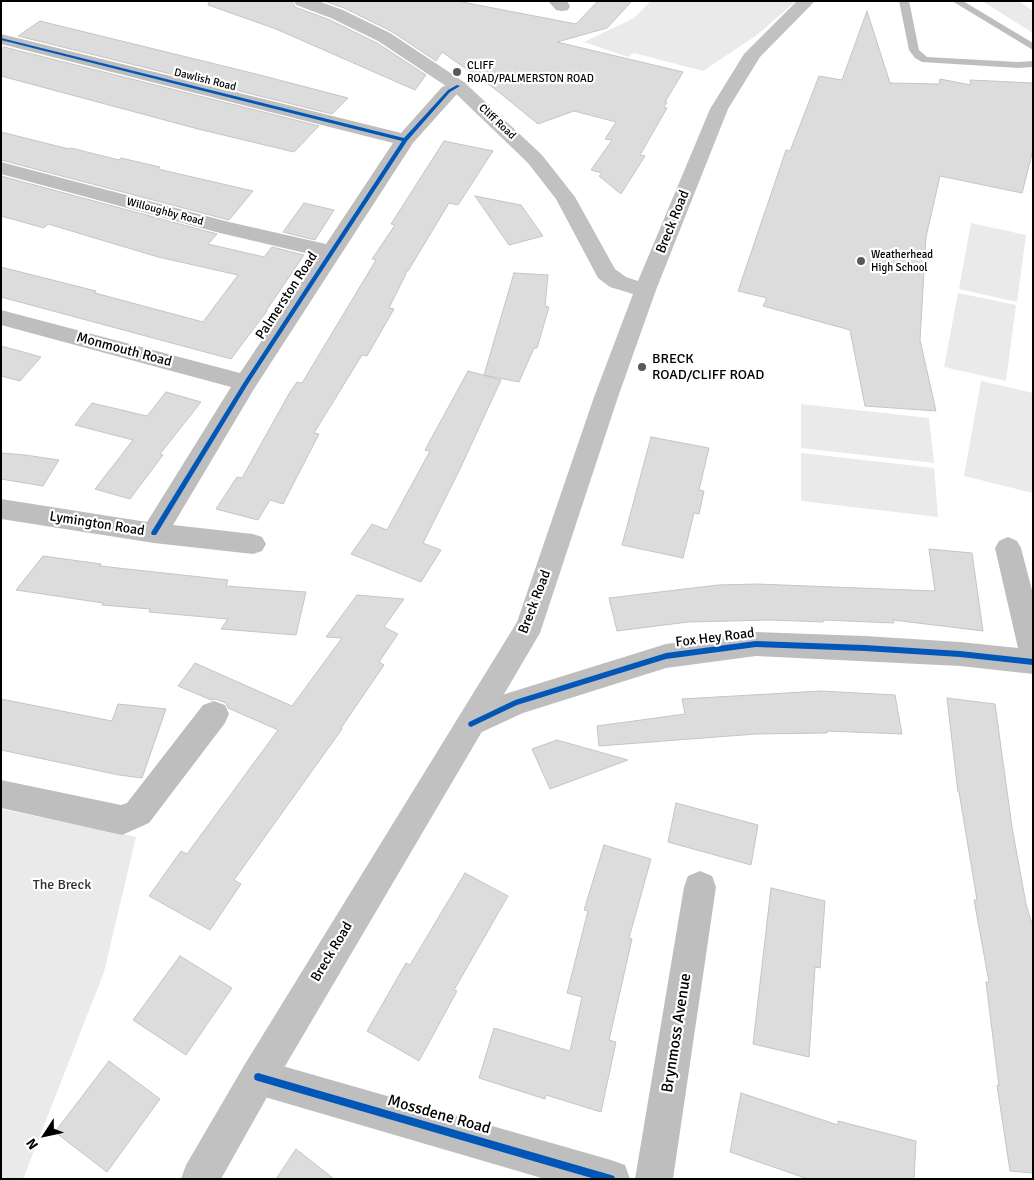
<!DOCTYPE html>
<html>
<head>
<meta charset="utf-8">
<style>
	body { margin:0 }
	#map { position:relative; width:1034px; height:1180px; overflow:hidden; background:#fff; font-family:Signika,sans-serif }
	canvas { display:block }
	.frame { position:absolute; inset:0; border:2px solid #000; pointer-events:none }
	.north { position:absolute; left:20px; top:1110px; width:50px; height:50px; -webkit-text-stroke:4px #fff; paint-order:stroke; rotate:235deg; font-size:14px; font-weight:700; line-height:20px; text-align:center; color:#000 }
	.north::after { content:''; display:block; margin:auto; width:18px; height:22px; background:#000; clip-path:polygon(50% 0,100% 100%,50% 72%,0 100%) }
</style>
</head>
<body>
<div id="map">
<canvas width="1034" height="1180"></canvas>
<div class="frame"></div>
<div class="north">N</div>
</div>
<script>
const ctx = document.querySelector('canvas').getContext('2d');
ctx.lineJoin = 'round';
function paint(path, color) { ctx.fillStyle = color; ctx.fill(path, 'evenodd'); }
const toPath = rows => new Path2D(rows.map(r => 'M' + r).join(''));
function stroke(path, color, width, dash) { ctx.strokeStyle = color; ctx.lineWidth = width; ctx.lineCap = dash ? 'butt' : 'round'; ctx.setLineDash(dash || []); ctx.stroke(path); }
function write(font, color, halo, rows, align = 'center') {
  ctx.font = font + ' Signika,sans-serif'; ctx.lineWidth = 4.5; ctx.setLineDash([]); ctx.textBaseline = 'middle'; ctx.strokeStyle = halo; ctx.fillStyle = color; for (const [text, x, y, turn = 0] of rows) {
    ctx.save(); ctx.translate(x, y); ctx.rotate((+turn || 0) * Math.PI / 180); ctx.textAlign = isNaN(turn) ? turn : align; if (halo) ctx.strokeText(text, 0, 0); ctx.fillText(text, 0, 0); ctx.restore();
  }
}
paint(toPath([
	[651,1,796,1,757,35,703,71,634,53,628,57,584,42,634,18],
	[982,1,1019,1,1033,11,1033,33],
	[971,223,1026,235,1017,302,959,289],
	[958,293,1016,305,1006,381,944,367],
	[981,381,1033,393,1033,493,964,476],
	[801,404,929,418,934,463,801,448],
	[801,453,934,468,938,517,801,501],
	[1,809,136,837,104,972,23,1179,1,1179]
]), '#eaeaea');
const building = toPath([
	[209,1,292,1,295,7,330,20,377,43,426,75,415,90,276,29,208,5,209,1],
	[324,1,457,1,576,24,598,1,632,1,607,28,557,42,683,72,665,102,667,102,664,107,667,108,640,155,645,156,621,194,599,176,602,173,591,170,612,140,605,139,616,122,574,111,538,124,495,89,442,52,436,61,391,31,344,8,324,1],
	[867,11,890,83,939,84,940,79,971,85,970,80,1033,83,1033,150,1022,193,940,176,926,237,920,340,936,411,865,406,850,330,763,306,767,298,738,291,786,150,790,151,819,76,842,80,867,11],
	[40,21,256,74,348,98,332,114,18,36,40,21],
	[4,47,319,126,294,152,198,129,1,76,1,49,4,47],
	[1,132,69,149,71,148,119,160,121,158,160,167,158,169,253,191,229,220,1,160,1,132],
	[444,141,493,151,458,205,449,203,408,271,406,271,406,274,389,308,394,309,367,356,362,355,314,433,319,434,283,504,270,500,258,520,216,509,237,477,242,478,290,392,297,382,302,383,376,260,372,259,395,225,391,224,444,141],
	[1,176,217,234,208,244,264,257,272,247,304,255,266,311,267,311,231,359,1,297,1,267,96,291,95,293,203,322,238,275,158,257,48,224,44,228,1,216,1,176],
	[475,196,521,205,543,236,509,245,475,196],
	[304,203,334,210,315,240,283,232,304,203],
	[514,273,548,275,545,306,549,307,537,348,534,348,519,382,484,375,514,273],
	[1,346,20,351,41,357,20,381,1,376,1,346],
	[468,371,501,380,459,471,423,543,441,550,421,582,351,554,372,524,387,530,430,451,425,450,468,371],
	[166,392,201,402,160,454,163,455,130,499,95,489,133,440,75,425,92,403,147,416,166,392],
	[651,437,709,448,699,490,704,491,699,514,694,513,683,558,622,545,651,437],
	[1,453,25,455,59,460,43,486,1,479,1,453],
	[929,549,972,553,983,631,893,620,894,623,823,620,823,622,771,620,688,622,617,631,609,598,718,585,757,584,935,591,929,549],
	[43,556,101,564,100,566,228,580,226,586,306,592,296,635,221,629,228,619,149,612,150,609,102,605,103,603,16,590,43,556],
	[357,595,404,599,384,627,398,634,379,662,384,665,341,728,342,729,234,880,241,884,210,930,149,896,181,851,187,854,278,730,228,708,226,703,215,699,211,700,178,686,195,663,292,706,342,638,326,637,357,595],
	[821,691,895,695,902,734,827,731,827,733,756,734,599,746,597,726,685,714,682,699,821,691],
	[947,698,995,704,1012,827,1026,904,1033,927,1033,1173,1010,1171,997,1085,999,1086,986,982,989,982,974,900,977,900,959,792,958,792,947,698],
	[1,699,112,721,118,704,166,709,142,778,119,775,1,750,1,699],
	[557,740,628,760,550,789,532,749,557,740],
	[676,803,758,825,751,865,668,842,676,803],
	[604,845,651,859,629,938,632,939,609,1040,616,1042,601,1112,546,1095,545,1099,479,1078,494,1028,570,1051,582,997,567,993,588,911,584,910,604,845],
	[465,873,508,896,454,990,457,991,419,1061,367,1031,406,963,410,965,465,873],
	[771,888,825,901,820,968,815,967,809,1057,753,1044,771,888],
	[180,956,232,988,186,1055,133,1020,180,956],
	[109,1061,160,1099,107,1172,55,1132,109,1061],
	[741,1093,838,1125,838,1121,916,1141,914,1179,808,1179,730,1152,741,1093],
	[296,1149,334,1179,276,1179,296,1149]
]);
paint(building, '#dcdcdc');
stroke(building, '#c5c5c5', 1);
paint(toPath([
	[899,1,909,1,919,50,927,57,1018,62,1033,61,1033,67,1018,68,922,62,915,58,909,50,899,1],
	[952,1,963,1,1033,43,1033,50,952,1]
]), '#bebebe');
paint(toPath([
	[548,1,567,1,570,6,568,10,562,11,556,10,548,1],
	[1,34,401,133,442,87,458,81,464,82,467,86,456,95,413,143,254,389,173,525,253,534,262,537,266,544,262,551,253,554,154,543,1,519,1,499,147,522,231,387,1,325,1,310,240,373,318,256,220,233,1,174,1,162,229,222,326,244,393,143,1,44,1,34],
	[1008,537,1017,541,1021,548,1033,594,1033,674,960,666,756,656,666,668,523,713,471,737,460,733,456,724,460,715,505,694,666,644,756,632,865,636,960,642,1018,648,995,548,999,541,1008,537],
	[214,701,225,705,229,714,225,723,149,823,122,835,1,808,1,780,121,805,127,803,203,705,214,701],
	[700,871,712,876,716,887,673,1179,635,1179,684,887,688,876,700,871],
	[258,1059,611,1160,625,1165,630,1179,545,1179,258,1095,245,1090,240,1077,245,1064,258,1059]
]), '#bebebe');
paint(toPath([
	[294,1,318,1,343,10,390,33,464,82,542,155,575,197,615,269,626,277,638,281,710,109,744,54,797,1,815,1,760,57,728,109,656,290,618,397,540,633,271,1090,221,1179,181,1179,186,1165,245,1064,517,622,594,397,633,294,610,287,598,278,556,199,528,163,452,90,378,41,331,18,296,5,294,1]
]), '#c1c1c1');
paint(toPath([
	[1,38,404,138,448,90,457,85,460,86,450,92,407,141,248,384,156,535,152,535,151,533,152,531,244,382,402,141,1,40,1,38],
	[756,641,865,645,960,651,1033,659,1033,665,960,657,865,651,756,647,666,659,517,705,471,727,469,726,468,724,469,722,515,700,666,653,756,641],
	[258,1073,611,1175,614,1176,615,1179,595,1179,258,1081,255,1080,254,1077,255,1074,258,1073]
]), '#0057b8');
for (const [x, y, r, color] of [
	[457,72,5,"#595959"],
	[861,261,5,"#595959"],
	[642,367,5,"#595959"]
]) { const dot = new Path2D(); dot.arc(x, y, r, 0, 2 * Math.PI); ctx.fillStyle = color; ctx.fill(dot); stroke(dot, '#fff', 2); }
write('11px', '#000', '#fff', [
	["CLIFF",467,66],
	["ROAD/PALMERSTON ROAD",467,79],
	["Weatherhead",871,255],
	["High School",871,268]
], 'left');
write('11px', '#000', '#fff', [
	["Dawlish Road",205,80,14],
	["Cliff Road",497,122,43],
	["Willoughby Road",165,212,15]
]);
write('14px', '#000', '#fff', [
	["Breck Road",673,222,-68],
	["Palmerston Road",287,296,-57],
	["Monmouth Road",124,350,15],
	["Lymington Road",97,524,9],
	["Breck Road",535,602,-69],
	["Fox Hey Road",715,638,-7],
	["Breck Road",332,952,-59]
]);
write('14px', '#000', '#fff', [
	["BRECK",652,359],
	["ROAD/CLIFF ROAD",652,375]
], 'left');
write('14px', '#2f2f2f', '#fff', [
	["The Breck",62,885]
]);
write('16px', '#000', '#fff', [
	["Brynmoss Avenue",677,1033,-81],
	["Mossdene Road",439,1115,16]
]);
</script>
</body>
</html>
